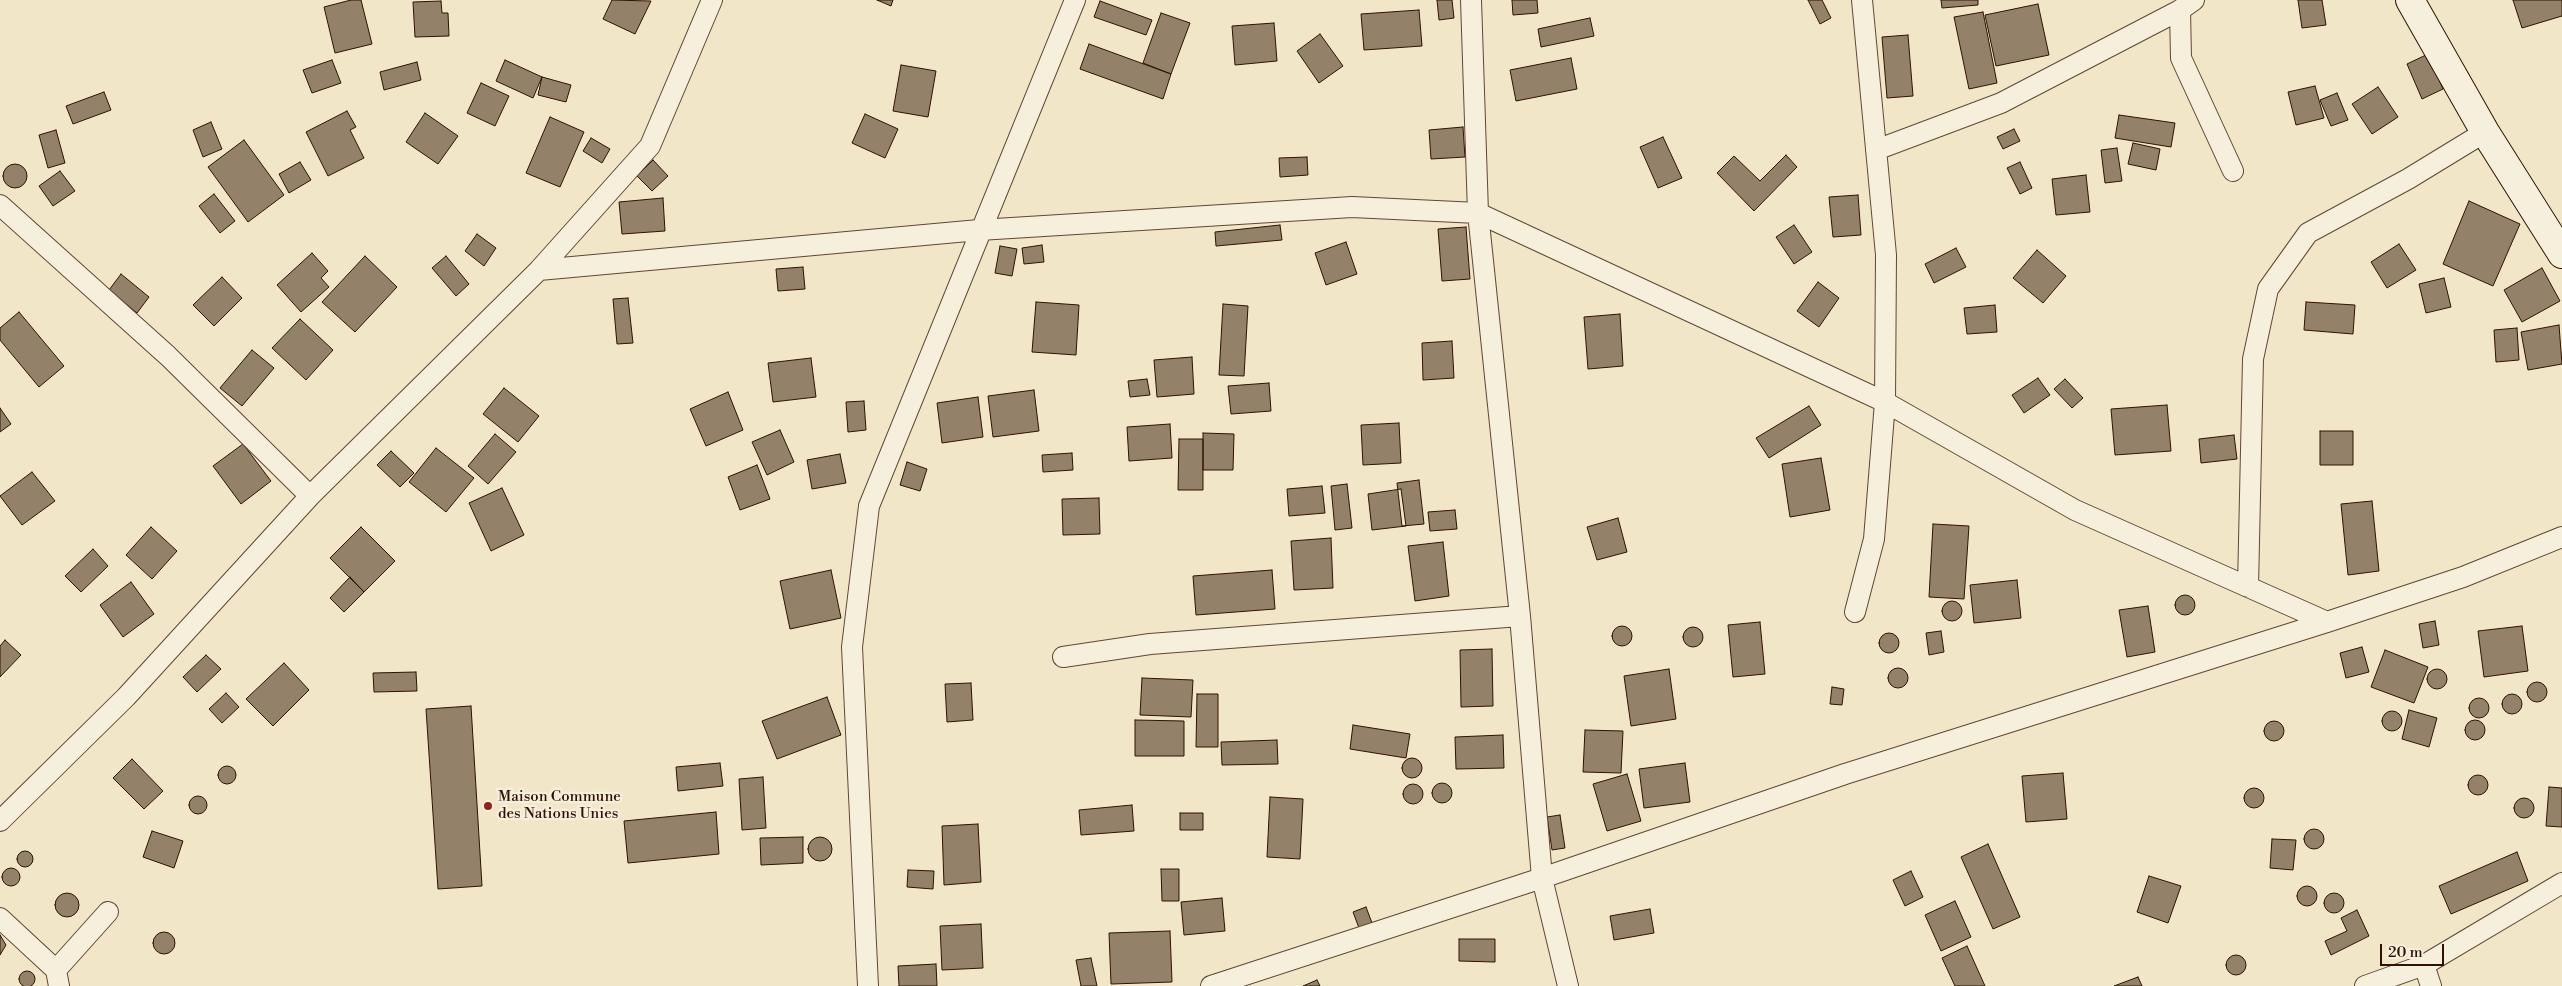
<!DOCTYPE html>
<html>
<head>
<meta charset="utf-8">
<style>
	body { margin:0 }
	#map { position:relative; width:2562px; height:986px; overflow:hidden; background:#f1e7c8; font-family:"Libre Bodoni",serif }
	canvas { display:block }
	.scale { position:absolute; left:2380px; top:944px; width:64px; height:22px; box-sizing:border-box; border:2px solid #2e1203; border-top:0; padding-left:6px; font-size:15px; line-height:18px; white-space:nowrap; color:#2e1203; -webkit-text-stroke:4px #f6efdb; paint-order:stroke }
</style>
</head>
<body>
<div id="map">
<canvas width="2562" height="986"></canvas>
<div class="scale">20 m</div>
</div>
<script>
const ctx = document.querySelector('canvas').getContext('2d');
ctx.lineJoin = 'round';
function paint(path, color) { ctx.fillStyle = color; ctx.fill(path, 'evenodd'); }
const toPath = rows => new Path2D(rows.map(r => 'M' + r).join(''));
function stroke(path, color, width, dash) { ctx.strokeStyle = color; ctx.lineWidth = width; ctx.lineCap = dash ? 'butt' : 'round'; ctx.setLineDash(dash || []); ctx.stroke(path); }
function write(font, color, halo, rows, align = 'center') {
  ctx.font = font + ' "Libre Bodoni",serif'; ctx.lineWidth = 4.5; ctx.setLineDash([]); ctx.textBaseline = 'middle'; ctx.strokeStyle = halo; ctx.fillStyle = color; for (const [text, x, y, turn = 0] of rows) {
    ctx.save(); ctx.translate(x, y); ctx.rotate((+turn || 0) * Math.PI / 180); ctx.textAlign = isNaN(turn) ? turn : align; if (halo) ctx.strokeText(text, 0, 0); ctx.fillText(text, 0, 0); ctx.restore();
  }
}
const building = toPath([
	[351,0,361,0,372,44,335,53,324,7,351,0],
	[612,0,651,1,635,34,603,19,612,0],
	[877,0,893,0,891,6,877,0],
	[1437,0,1452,0,1454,18,1439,20,1437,0],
	[1512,0,1537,0,1538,13,1513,15,1512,0],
	[1808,0,1822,0,1831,18,1820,24,1808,0],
	[1941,0,1978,0,1978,5,1942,8,1941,0],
	[2298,0,2322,0,2326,25,2302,28,2298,0],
	[2513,0,2562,0,2562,16,2522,28,2513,0],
	[441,1,442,13,448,13,449,36,415,37,413,2,441,1],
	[1100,1,1152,20,1146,35,1094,17,1100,1],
	[2038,4,2049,55,1996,66,1985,15,2038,4],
	[1419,10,1422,46,1364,50,1361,14,1419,10],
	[1983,12,1997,83,1969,89,1954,17,1983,12],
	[1161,13,1190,23,1171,74,1143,63,1161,13],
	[1590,18,1594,36,1541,47,1538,29,1590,18],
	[1274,23,1277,61,1235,65,1232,26,1274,23],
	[1320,34,1343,66,1319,83,1297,51,1320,34],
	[1908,35,1913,96,1887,98,1882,37,1908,35],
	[1089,44,1171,74,1163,99,1080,69,1089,44],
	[2428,54,2443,89,2422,99,2407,64,2428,54],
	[1571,58,1577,89,1516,101,1510,70,1571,58],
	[332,60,341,83,312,93,303,70,332,60],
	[505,60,542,77,533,98,496,81,505,60],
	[417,62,421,80,384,90,380,72,417,62],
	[901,65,936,71,928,117,893,111,901,65],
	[542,77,571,85,566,102,538,95,542,77],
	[481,83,509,96,495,126,467,113,481,83],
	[2315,86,2324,118,2296,125,2288,92,2315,86],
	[2378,87,2398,117,2372,134,2352,104,2378,87],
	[104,92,111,110,73,124,66,106,104,92],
	[2337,93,2348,120,2331,126,2320,100,2337,93],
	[347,111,356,127,350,130,364,158,328,176,306,132,347,111],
	[425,113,458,136,438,164,406,142,425,113],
	[865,114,898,129,885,158,852,143,865,114],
	[2119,115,2175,123,2171,147,2115,138,2119,115],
	[550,117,584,132,560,187,526,173,550,117],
	[211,122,222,149,203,157,193,130,211,122],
	[1463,127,1465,157,1431,159,1429,130,1463,127],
	[2014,129,2020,141,2003,149,1997,137,2014,129],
	[56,130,65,163,48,168,39,135,56,130],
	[1663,137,1682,178,1658,188,1640,147,1663,137],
	[591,138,610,149,602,163,583,151,591,138],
	[244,140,284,195,248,222,208,167,244,140],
	[2133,143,2160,149,2156,170,2128,164,2133,143],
	[2117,148,2122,181,2105,183,2101,150,2117,148],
	[1786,155,1797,167,1754,211,1717,173,1734,156,1760,181,1786,155],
	[1307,157,1308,175,1280,177,1279,158,1307,157],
	[653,160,668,176,652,191,637,176,653,160],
	[300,162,311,180,289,193,279,174,300,162],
	[2020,162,2032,188,2020,194,2007,168,2020,162],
	'3 176a12 12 0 1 1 24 0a12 12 0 1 1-24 0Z',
	[60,171,75,191,53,206,39,186,60,171],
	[2086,175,2090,212,2056,215,2052,179,2086,175],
	[214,194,235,221,220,233,199,206,214,194],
	[1858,195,1861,235,1833,237,1829,197,1858,195],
	[663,198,665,231,622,234,619,202,663,198],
	[2469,201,2520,224,2493,286,2443,264,2469,201],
	[1280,225,1282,240,1216,246,1215,232,1280,225],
	[1794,225,1812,252,1794,264,1776,237,1794,225],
	[1466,227,1470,279,1442,281,1438,229,1466,227],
	[477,234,496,248,484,266,465,251,477,234],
	[1346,242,1357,274,1326,285,1315,253,1346,242],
	[2399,244,2416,270,2387,288,2371,262,2399,244],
	[1042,245,1044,262,1024,264,1022,248,1042,245],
	[1000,246,1017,249,1012,276,995,273,1000,246],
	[1956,248,1966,267,1934,283,1925,264,1956,248],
	[2037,250,2066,276,2043,303,2013,278,2037,250],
	[312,253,328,271,321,278,329,287,301,312,277,285,312,253],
	[365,256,397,287,355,332,322,302,365,256],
	[446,256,469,284,456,296,432,268,446,256],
	[803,267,805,289,778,291,776,269,803,267],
	[2542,268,2560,301,2522,322,2504,290,2542,268],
	[121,274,149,297,137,313,109,290,121,274],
	[222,277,242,298,214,326,193,305,222,277],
	[2444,278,2451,307,2426,313,2419,284,2444,278],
	[1818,282,1839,298,1819,327,1797,311,1818,282],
	[628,298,633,343,617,344,613,299,628,298],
	[1036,302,1079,305,1076,355,1032,352,1036,302],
	[2306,302,2355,305,2353,334,2304,330,2306,302],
	[1223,304,1248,306,1244,376,1219,375,1223,304],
	[1995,305,1997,332,1967,334,1964,308,1995,305],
	[19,312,64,366,39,387,0,340,0,328,19,312],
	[1620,314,1623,366,1588,369,1584,317,1620,314],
	[300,319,333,350,306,380,272,348,300,319],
	[2559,325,2562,364,2528,370,2521,332,2559,325],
	[2517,328,2519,360,2496,362,2494,330,2517,328],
	[1452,341,1454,378,1423,380,1422,343,1452,341],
	[252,350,274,368,242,406,220,388,252,350],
	[1192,357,1194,394,1157,397,1154,360,1192,357],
	[811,358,816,397,773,402,768,363,811,358],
	[2038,378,2050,395,2024,413,2012,395,2038,378],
	[1147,379,1150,395,1130,397,1128,381,1147,379],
	[2065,379,2083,398,2072,408,2054,389,2065,379],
	[1269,383,1271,411,1231,414,1228,386,1269,383],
	[504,388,539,416,518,442,483,414,504,388],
	[1034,390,1039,431,993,437,988,396,1034,390],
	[728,392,743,430,706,446,690,409,728,392],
	[978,397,983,437,942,443,937,403,978,397],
	[864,401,866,430,848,432,846,402,864,401],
	[2167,405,2171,451,2115,455,2111,409,2167,405],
	[1809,406,1821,425,1769,458,1756,438,1809,406],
	[0,408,11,424,0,432,0,408],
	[1399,423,1401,463,1363,465,1361,425,1399,423],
	[1170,424,1172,458,1129,461,1127,427,1170,424],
	[780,430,794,462,767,475,752,442,780,430],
	[2320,431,2353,431,2353,465,2320,465,2320,431],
	[1203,433,1234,434,1233,470,1203,470,1203,433],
	[495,434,516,452,488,484,468,466,495,434],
	[2234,435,2237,459,2201,463,2199,439,2234,435],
	[1179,439,1203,439,1203,490,1178,490,1179,439],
	[243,444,271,481,241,504,213,466,243,444],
	[436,448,474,478,446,512,409,482,436,448],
	[391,451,414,473,400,487,377,465,391,451],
	[1072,453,1073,470,1043,472,1042,455,1072,453],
	[840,454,846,483,812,489,807,460,840,454],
	[1821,458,1830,510,1790,517,1782,464,1821,458],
	[907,462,927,469,920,491,900,485,907,462],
	[757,465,770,499,740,510,728,477,757,465],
	[32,472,55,501,22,525,0,496,32,472],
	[1419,480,1424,524,1402,526,1397,483,1419,480],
	[1347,484,1352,528,1335,530,1331,486,1347,484],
	[1322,486,1325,513,1289,516,1287,489,1322,486],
	[502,488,524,535,491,551,469,503,502,488],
	[1401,489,1406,526,1372,530,1368,494,1401,489],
	[1099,498,1100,534,1063,535,1062,499,1099,498],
	[2372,501,2379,571,2348,575,2341,504,2372,501],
	[1455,510,1457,529,1430,531,1428,512,1455,510],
	[1618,518,1627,552,1597,560,1587,527,1618,518],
	[1933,524,1969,526,1964,599,1929,597,1933,524],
	[151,527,177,551,152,579,126,555,151,527],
	[361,527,395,561,364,592,330,558,361,527],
	[1331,538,1333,588,1294,590,1291,541,1331,538],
	[1443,542,1449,596,1415,601,1408,546,1443,542],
	[93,549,108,566,81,592,65,576,93,549],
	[831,570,841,618,790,629,780,581,831,570],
	[1272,570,1275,609,1196,615,1193,576,1272,570],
	[350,577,364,592,344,612,330,598,350,577],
	[2017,580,2021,618,1974,623,1970,585,2017,580],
	[131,582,154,614,123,637,100,605,131,582],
	'2175 605a10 10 0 1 1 20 0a10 10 0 1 1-20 0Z',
	'1942 611a10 10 0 1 1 20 0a10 10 0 1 1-20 0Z',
	[2148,606,2155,652,2127,657,2119,610,2148,606],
	[2435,621,2439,645,2423,648,2419,624,2435,621],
	[1760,622,1765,674,1733,677,1728,625,1760,622],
	'1612 636a10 10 0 1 1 20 0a10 10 0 1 1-20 0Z',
	[2522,626,2528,671,2484,677,2478,631,2522,626],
	'1683 637a10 10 0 1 1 20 0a10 10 0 1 1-20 0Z',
	[1941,631,1944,652,1929,655,1926,633,1941,631],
	'1879 643a10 10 0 1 1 20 0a10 10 0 1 1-20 0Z',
	[5,640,21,655,0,677,0,646,5,640],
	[2362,647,2369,672,2346,678,2340,653,2362,647],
	[1492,649,1493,706,1461,707,1460,650,1492,649],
	[2385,650,2428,667,2414,703,2371,687,2385,650],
	[206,655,221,669,197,692,183,677,206,655],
	[284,663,309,690,273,726,246,699,284,663],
	'1888 678a10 10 0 1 1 20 0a10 10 0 1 1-20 0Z',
	'2427 679a10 10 0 1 1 20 0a10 10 0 1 1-20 0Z',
	[1669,669,1676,719,1631,726,1624,676,1669,669],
	[416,672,417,691,374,692,373,673,416,672],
	[1142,678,1193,680,1191,717,1140,715,1142,678],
	'2527 692a10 10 0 1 1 20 0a10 10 0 1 1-20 0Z',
	[971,683,973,720,947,722,945,684,971,683],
	[1832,687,1844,689,1842,705,1830,704,1832,687],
	[226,693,239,707,222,723,209,709,226,693],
	'2502 704a10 10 0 1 1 20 0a10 10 0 1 1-20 0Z',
	[1197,694,1218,694,1218,747,1196,747,1197,694],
	[827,697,841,735,777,759,762,721,827,697],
	'2469 708a10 10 0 1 1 20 0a10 10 0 1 1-20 0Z',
	[471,706,482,886,438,889,426,709,471,706],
	[2409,710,2437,718,2429,747,2402,739,2409,710],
	'2382 721a10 10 0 1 1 20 0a10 10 0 1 1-20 0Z',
	'2465 730a10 10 0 1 1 20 0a10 10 0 1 1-20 0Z',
	[1135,720,1184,721,1184,756,1135,756,1135,720],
	'2264 731a10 10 0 1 1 20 0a10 10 0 1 1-20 0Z',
	[1353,725,1410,734,1406,758,1350,749,1353,725],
	[1585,730,1623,731,1621,773,1583,772,1585,730],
	[1503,735,1504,768,1456,769,1455,737,1503,735],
	[1277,740,1278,764,1222,765,1221,742,1277,740],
	'1402 768a10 10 0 1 1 20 0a10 10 0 1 1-20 0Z',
	[132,759,163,791,144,809,113,778,132,759],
	[720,763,723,786,678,791,676,767,720,763],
	[1685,763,1690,802,1644,808,1639,769,1685,763],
	'218 775a9 9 0 1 1 18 0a9 9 0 1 1-18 0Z',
	[2063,773,2067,819,2026,822,2022,776,2063,773],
	[1627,774,1641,821,1607,831,1593,784,1627,774],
	'2468 785a10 10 0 1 1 20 0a10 10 0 1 1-20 0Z',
	[763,777,766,828,742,830,739,779,763,777],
	'1432 793a10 10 0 1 1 20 0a10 10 0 1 1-20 0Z',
	'1403 794a10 10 0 1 1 20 0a10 10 0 1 1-20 0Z',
	[2549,787,2562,788,2562,827,2546,826,2549,787],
	'2244 798a10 10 0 1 1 20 0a10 10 0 1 1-20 0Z',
	'189 805a9 9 0 1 1 18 0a9 9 0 1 1-18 0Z',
	[1270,797,1303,799,1300,859,1267,857,1270,797],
	'2514 808a10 10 0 1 1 20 0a10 10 0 1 1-20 0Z',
	[1132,805,1134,831,1081,835,1079,810,1132,805],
	[716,812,719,854,628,863,624,821,716,812],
	[1180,813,1203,813,1203,830,1180,830,1180,813],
	[1560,815,1565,848,1552,850,1547,817,1560,815],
	[978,824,981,882,944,885,942,826,978,824],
	'2304 839a10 10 0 1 1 20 0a10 10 0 1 1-20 0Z',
	[152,831,183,841,174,868,143,857,152,831],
	[803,837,803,863,761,865,760,838,803,837],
	'808 849a12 12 0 1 1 24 0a12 12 0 1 1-24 0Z',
	[2272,839,2296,840,2293,870,2270,868,2272,839],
	[1988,844,2020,917,1993,929,1961,857,1988,844],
	'17 859a8 8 0 1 1 16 0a8 8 0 1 1-16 0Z',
	[2517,852,2528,881,2451,914,2439,886,2517,852],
	'2 877a9 9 0 1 1 18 0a9 9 0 1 1-18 0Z',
	[1161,869,1179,869,1179,901,1162,901,1161,869],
	[908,870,934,871,933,889,907,887,908,870],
	[1911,871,1923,897,1905,906,1893,880,1911,871],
	[2149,876,2181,886,2168,923,2137,912,2149,876],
	'2297 896a10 10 0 1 1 20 0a10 10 0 1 1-20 0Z',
	'2324 903a10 10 0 1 1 20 0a10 10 0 1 1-20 0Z',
	'55 905a12 12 0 1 1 24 0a12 12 0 1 1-24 0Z',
	[1222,898,1225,931,1184,935,1181,902,1222,898],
	[1955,901,1971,937,1941,951,1925,915,1955,901],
	[1366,907,1372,923,1359,928,1353,912,1366,907],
	[1650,909,1654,933,1614,940,1610,916,1650,909],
	[2357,910,2369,936,2331,955,2325,941,2347,931,2341,918,2357,910],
	[981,924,983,968,942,970,940,926,981,924],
	[1170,931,1172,982,1111,984,1109,933,1170,931],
	'153 943a11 11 0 1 1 22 0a11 11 0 1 1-22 0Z',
	[0,935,6,945,0,955,0,935],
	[1459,939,1495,939,1495,962,1459,961,1459,939],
	[1967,946,1985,986,1955,986,1942,958,1967,946],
	'2226 965a10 10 0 1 1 20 0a10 10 0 1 1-20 0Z',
	[1091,958,1097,986,1081,986,1076,960,1091,958],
	[936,964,937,986,899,986,898,966,936,964],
	'19 979a8 8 0 1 1 16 0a8 8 0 1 1-16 0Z',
	[2138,977,2142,986,2114,986,2138,977],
	[1317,980,1320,986,1303,986,1317,980]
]);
paint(building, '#938169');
stroke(building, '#2e1203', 1);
const street = toPath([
	[1471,0,1478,213,1520,616,1542,878,1568,986],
	[2194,0,2180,10,2181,58,2233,171],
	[1876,150,2001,103,2180,10],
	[0,205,168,356,310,496],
	[539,270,979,230,1352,207,1478,213,1885,402,2075,510,2327,622,2463,577,2562,537],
	[2248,587,2253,359,2268,289,2308,233,2408,179,2485,132],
	[1855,612,1874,539,1885,402,1886,255,1862,0],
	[1063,657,1150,644,1520,616],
	[0,821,126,697,310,496,539,270,650,146,712,0],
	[0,918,56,970,59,986],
	[2424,965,2431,986],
	[56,970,108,912],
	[868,986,852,647,869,506,1075,0],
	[1211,986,1542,878,1845,774,2327,622],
	[2365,986,2424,965,2562,883]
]);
const secondary = toPath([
	[2410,0,2485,132,2562,254]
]);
stroke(street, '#5f4734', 22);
stroke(secondary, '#2e1203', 30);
stroke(street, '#f6efdb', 20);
stroke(secondary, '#f6efdb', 28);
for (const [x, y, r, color] of [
	[488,806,5,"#8f2418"]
]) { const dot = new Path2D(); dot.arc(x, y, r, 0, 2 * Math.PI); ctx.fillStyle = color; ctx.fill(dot); stroke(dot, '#f6efdb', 2); }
write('15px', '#2e1203', '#f6efdb', [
	["Maison Commune",498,797],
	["des Nations Unies",498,814]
], 'left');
</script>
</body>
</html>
